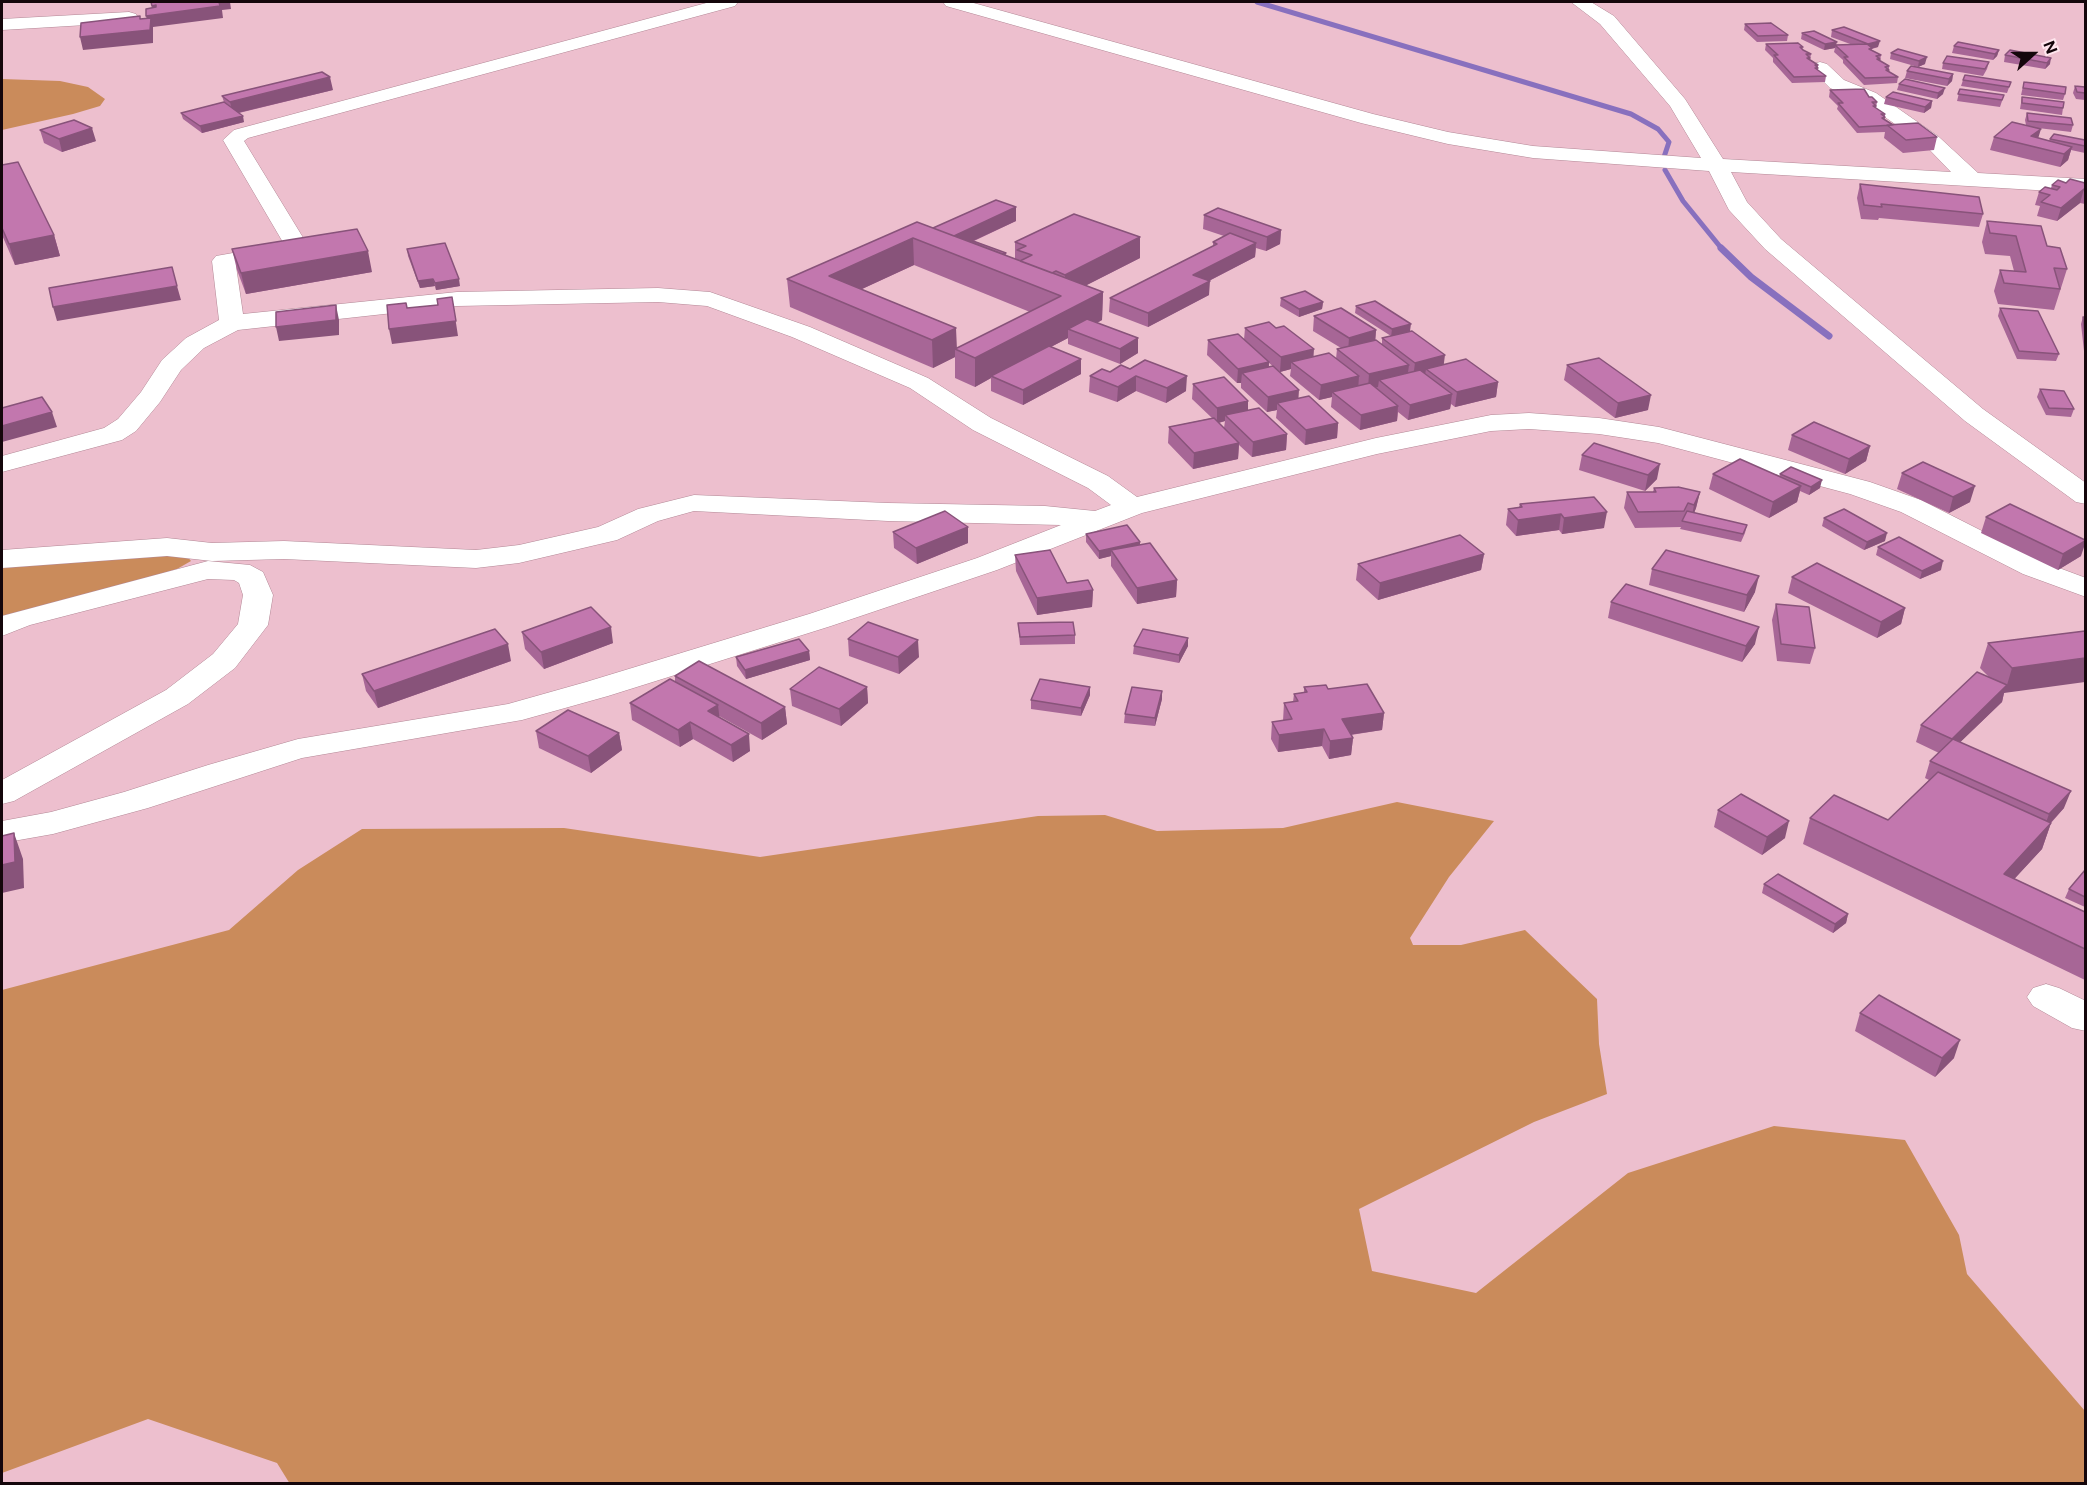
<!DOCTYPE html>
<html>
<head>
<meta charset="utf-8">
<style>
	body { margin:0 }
	#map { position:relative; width:2087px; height:1485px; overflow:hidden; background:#edbfce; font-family:Figtree,sans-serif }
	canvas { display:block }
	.frame { position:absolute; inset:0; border:3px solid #14060b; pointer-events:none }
	.north { position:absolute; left:2003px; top:24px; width:60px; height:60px; -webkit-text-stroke:4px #ffe6ee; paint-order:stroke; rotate:69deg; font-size:16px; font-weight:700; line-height:24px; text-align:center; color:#14060b }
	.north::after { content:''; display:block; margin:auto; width:21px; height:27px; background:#14060b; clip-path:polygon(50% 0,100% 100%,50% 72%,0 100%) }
</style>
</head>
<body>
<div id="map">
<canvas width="2087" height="1485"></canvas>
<div class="frame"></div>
<div class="north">N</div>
</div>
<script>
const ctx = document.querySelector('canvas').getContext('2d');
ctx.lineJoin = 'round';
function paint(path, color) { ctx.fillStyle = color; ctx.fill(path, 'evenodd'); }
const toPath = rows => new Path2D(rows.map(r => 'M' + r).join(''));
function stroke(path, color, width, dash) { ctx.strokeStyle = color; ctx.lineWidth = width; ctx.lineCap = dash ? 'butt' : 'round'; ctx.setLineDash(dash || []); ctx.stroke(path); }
paint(toPath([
	[2,79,60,81,88,87,105,99,100,106,73,114,2,130],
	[166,552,186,555,191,561,177,569,2,622,2,565],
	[1397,802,1494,821,1449,877,1410,938,1413,945,1461,945,1525,930,1597,999,1599,1044,1607,1094,1534,1122,1359,1209,1372,1271,1476,1293,1628,1173,1774,1126,1905,1140,1959,1235,1967,1274,2085,1411,2085,1483,290,1484,277,1463,148,1419,2,1473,2,990,229,930,298,870,362,829,564,828,760,857,1038,816,1105,815,1157,831,1283,828]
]), '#ca8b5b');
stroke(toPath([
	[1257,2,1631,114,1658,129,1669,142,1664,157],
	[1665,170,1683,201,1722,249]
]), '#8870be', 5);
stroke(toPath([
	[1721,248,1751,277,1829,336]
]), '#8870be', 7);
const minor = toPath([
	[710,2,738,2,735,6,248,138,244,141,310,249,306,254,298,256,236,266,243,314,457,292,658,288,710,292,810,327,928,378,991,418,1108,476,1137,497,1376,438,1491,415,1529,413,1599,418,1659,427,1870,482,1921,500,2043,562,2086,578,2086,597,2023,574,1901,512,1850,494,1658,443,1599,434,1529,429,1491,431,1377,454,1142,513,997,570,831,626,608,696,522,720,302,758,148,808,53,834,2,843,2,821,51,812,124,792,208,765,298,739,508,704,586,682,809,614,977,558,1061,525,888,521,694,511,658,521,617,540,519,563,476,568,284,559,212,561,167,556,2,568,2,550,167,538,212,543,284,541,476,550,519,545,598,527,638,509,694,495,888,503,1045,506,1095,511,1111,505,1088,488,973,430,910,388,792,337,707,306,658,302,457,306,238,330,204,348,181,370,160,402,136,431,122,440,2,472,2,456,104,428,118,419,141,392,162,360,186,338,219,320,212,261,216,256,284,244,223,140,234,130,710,2],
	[943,2,970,2,1373,114,1448,132,1533,146,1701,158,1670,106,1600,24,1571,2,1591,2,1614,16,1685,99,1723,159,1951,172,1925,145,1862,101,1830,88,1810,68,1813,64,1820,62,1827,64,1844,80,1876,93,1939,137,1978,173,2086,179,2086,193,1731,172,1747,202,1781,239,1983,409,2086,483,2086,504,2076,502,1965,421,1765,249,1729,210,1709,171,1533,158,1448,144,1361,123,946,6,943,2],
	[129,12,136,14,138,18,136,22,2,30,2,19,129,12],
	[208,561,250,565,263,572,273,595,268,625,235,668,188,704,14,801,2,804,2,780,166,690,213,654,238,624,243,595,239,583,234,580,208,579,30,625,2,636,2,616,208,561],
	[2046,984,2059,988,2086,1001,2086,1031,2072,1028,2033,1006,2027,997,2033,988,2046,984]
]);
stroke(minor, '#b28795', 1);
paint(minor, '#fff');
paint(toPath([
	[1745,24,1788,35,1787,41,1757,42,1744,30],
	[1832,30,1878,47,1872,49,1872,50,1881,55,1880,61,1889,66,1889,72,1898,77,1897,83,1864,85,1843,63,1843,60,1834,52,1835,48,1824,50,1801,39,1802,33,1837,45,1853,45,1831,37],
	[1766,44,1803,47,1802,50,1811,54,1810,60,1818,65,1818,70,1826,76,1825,82,1792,83,1773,62,1773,58,1765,50],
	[1954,46,1999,50,1997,56,1993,60,1952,53],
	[1898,49,1925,64,1918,67,1890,59,1891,53],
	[2005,55,2050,64,2045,69,2004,62],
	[1989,62,1987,69,1983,76,1942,69,1943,63],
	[1907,71,1953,74,1952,81,1947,86,1905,78],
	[1963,80,2011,82,2007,93,1961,86],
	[2024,82,2065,94,2063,100,2021,95],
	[1899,84,1943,94,1937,99,1897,90],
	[2075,86,2085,87,2085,100,2076,99,2073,93],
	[1960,89,2004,95,2000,107,1957,101],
	[333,90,239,113,244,122,202,133,183,119,181,113,224,102,222,96],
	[1830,90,1869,97,1877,102,1876,108,1885,114,1885,120,1893,125,1937,137,1934,150,1903,153,1884,138,1885,132,1857,133,1837,109,1838,106,1829,97],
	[1886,97,1932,101,1931,108,1924,113,1884,104],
	[2022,97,2063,108,2062,115,2020,109],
	[2027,113,2073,125,2071,132,2038,128,2038,138,2049,141,2050,139,2085,140,2085,153,2071,150,2068,160,2060,167,1990,150,1994,137,2026,125,2025,120],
	[40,130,96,141,62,152,44,143],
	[2,165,54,235,60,256,15,265,2,235],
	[2066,183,2085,183,2085,204,2080,203,2057,221,2037,216,2040,206,2035,205,2039,192,2051,188,2052,185],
	[1860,184,1983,214,1979,227,1879,218,1878,220,1861,219,1857,198],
	[1016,207,1016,221,974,241,1006,253,1006,256,1015,259,1015,242,1140,237,1140,258,1085,286,1103,292,1102,320,1097,323,1138,338,1138,353,1120,364,1068,344,1068,338,1051,347,1081,374,1023,405,991,391,991,378,975,387,955,378,955,357,933,368,790,307,787,279,933,228],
	[914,265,1030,312,957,348,862,289],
	[1204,215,1281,230,1280,244,1266,251,1256,248,1255,257,1209,281,1209,295,1148,327,1109,312,1110,298,1213,246,1213,242,1224,236,1203,229],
	[1987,221,2047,246,2067,269,2054,310,1998,304,1994,291,2000,270,2014,271,2010,256,1985,254,1982,242],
	[232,249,372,272,246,294,237,270],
	[407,249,460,286,436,290,435,286,420,288,408,256],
	[1281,298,1323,302,1322,309,1299,317,1280,306],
	[1356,306,1410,331,1444,364,1498,382,1496,397,1455,407,1451,404,1450,409,1408,420,1398,412,1397,421,1360,430,1331,407,1332,397,1319,400,1290,376,1291,369,1280,372,1269,363,1269,367,1299,399,1338,423,1337,438,1305,445,1276,418,1277,410,1267,412,1241,388,1241,383,1237,383,1207,355,1208,340,1244,340,1245,328,1314,356,1336,359,1337,349,1341,348,1313,331,1314,316,1376,330,1375,340,1382,344,1382,338,1391,336,1355,313],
	[2000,308,2059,354,2056,361,2017,359,1998,316],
	[2083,317,2085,317,2085,352,2084,351,2081,324],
	[1121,365,1186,391,1166,403,1136,391,1117,402,1089,392,1090,376,1110,372],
	[1567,365,1648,410,1615,418,1564,380],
	[1193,384,1248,401,1248,410,1287,434,1286,450,1252,457,1239,445,1238,459,1193,469,1168,443,1169,427,1212,418,1192,399],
	[1225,421,1224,428,1219,423],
	[2040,389,2074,409,2071,417,2046,415,2037,397],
	[1792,435,1870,446,1866,461,1845,474,1788,450],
	[1594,443,1657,479,1645,491,1579,470,1582,455],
	[1902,473,1970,502,1949,513,1897,489],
	[1713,474,1780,477,1780,474,1820,488,1809,495,1800,491,1797,502,1769,518,1709,489],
	[1654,488,1700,492,1696,508,1694,513,1747,525,1745,533,1741,542,1680,529,1681,527,1635,528,1624,508,1627,492,1653,492],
	[1594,497,1604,528,1562,534,1559,530,1516,536,1506,525,1508,509,1519,507,1520,504],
	[1986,517,2081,556,2058,570,1981,533],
	[1824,518,1885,541,1864,550,1822,526],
	[893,532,968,543,917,564,894,548],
	[1086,534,1140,544,1177,580,1176,597,1137,604,1111,566,1111,556,1099,559,1086,542],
	[1878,547,1941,570,1920,579,1876,555],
	[1484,554,1481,570,1378,600,1356,580,1358,564],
	[1015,555,1067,583,1093,590,1092,607,1037,615,1016,571],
	[1652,569,1755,592,1744,612,1649,585],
	[1792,577,1905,608,1901,624,1877,638,1788,593],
	[1611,602,1755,644,1742,662,1608,618],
	[1776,604,1815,648,1810,664,1777,661,1772,620],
	[1018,623,1075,635,1075,644,1020,645],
	[2085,631,2004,693,2002,702,1960,742,2064,808,2051,823,2042,849,2014,879,2085,912,2085,980,1803,844,1810,818,1888,820,1929,780,1925,778,1930,761,1939,753,1916,742,1921,725,1990,678,1980,668,1988,643],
	[522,632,613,643,544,669,525,649],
	[848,639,919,657,899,674,849,656],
	[1134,646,1188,646,1179,663,1133,654],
	[809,651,810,660,746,679,737,666,736,657],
	[511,661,378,708,366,691,362,674],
	[675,676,785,707,787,724,762,740,719,716,719,718,750,751,733,762,693,739,680,747,632,720,630,703,675,682],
	[867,687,868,703,841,726,792,706,790,689],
	[1304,687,1328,689,1384,713,1382,730,1351,735,1353,738,1351,755,1329,759,1322,746,1278,752,1271,739,1272,722,1283,721,1284,703,1293,702,1294,694,1304,693],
	[1162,691,1162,699,1155,726,1124,723,1125,714],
	[1090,695,1081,716,1031,709,1031,700],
	[536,731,619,733,622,750,591,773,539,748],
	[1718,810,1785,838,1762,855,1714,827],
	[2085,870,2085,907,2065,898,2069,889],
	[1764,884,1848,914,1846,923,1833,933,1762,893],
	[1860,1013,1954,1058,1935,1077,1855,1031]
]), '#a76696');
paint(toPath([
	[219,2,230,2,231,9,222,10,223,18,153,27,153,43,83,50,80,37,149,28,146,16,154,15,152,6],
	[1880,41,1878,47,1869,49,1867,50,1868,44],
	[1837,42,1835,48,1824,50,1825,44],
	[1999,50,1997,56,1993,60,1995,54],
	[1927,57,1925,64,1918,67,1919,61],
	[2051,58,2050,64,2045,69,2047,63],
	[1953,74,1952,81,1947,86,1949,79],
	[330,77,333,90,233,114,230,102],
	[1945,88,1943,94,1937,99,1938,93],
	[1932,101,1931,108,1924,113,1925,107],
	[243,116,244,122,202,133,200,126],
	[92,128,96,141,62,152,59,139],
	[2041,129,2037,142,2031,136],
	[2072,147,2068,160,2060,167,2064,154],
	[2084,189,2080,203,2057,221,2061,208],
	[1016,207,1016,221,949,252,939,243],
	[1281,230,1280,244,1266,251,1267,237],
	[54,235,60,256,15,265,9,244],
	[1140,237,1140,258,1065,296,1065,275],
	[913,238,914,265,838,300,829,276],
	[1256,243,1255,257,1193,289,1193,275],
	[368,251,372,272,246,294,241,273],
	[433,279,435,286,420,288,418,281],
	[459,279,460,286,436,290,435,283],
	[1210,281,1209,295,1148,327,1148,313],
	[177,286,181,300,57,321,53,307],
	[1103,292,1102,320,1078,333,1068,329,1068,338,993,377,991,376,991,378,975,387,975,358],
	[452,297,458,336,392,344,389,329],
	[1323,302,1322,309,1299,317,1299,309],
	[336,305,339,320,339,335,279,341,276,327],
	[1411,324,1410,331,1391,337,1392,329],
	[956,328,957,350,955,349,955,357,933,368,932,340],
	[1376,330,1375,345,1348,353,1349,338],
	[1138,338,1138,353,1120,364,1120,349],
	[1314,349,1313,364,1291,362,1291,369,1280,372,1281,357],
	[1445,355,1443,370,1426,369,1425,375,1413,378,1415,363],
	[1081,359,1081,374,1023,405,1023,390],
	[1269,362,1268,377,1242,373,1241,383,1237,383,1238,369],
	[1409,365,1407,380,1379,380,1378,387,1368,389,1369,374],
	[1136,376,1136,391,1117,402,1118,387],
	[1187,376,1186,391,1166,403,1167,388],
	[1359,376,1358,391,1332,392,1332,397,1319,400,1321,385],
	[1498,382,1496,397,1455,407,1457,392],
	[1299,390,1298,405,1277,403,1277,410,1267,412,1268,397],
	[1452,394,1450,409,1408,420,1410,405],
	[1651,395,1648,410,1615,418,1618,403],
	[1248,401,1248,417,1225,415,1225,421,1217,423,1217,408],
	[1398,406,1397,421,1360,430,1361,415],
	[52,412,57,427,2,442,2,426],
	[1338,423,1337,438,1305,445,1306,430],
	[1287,434,1286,450,1252,457,1253,442],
	[1239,443,1238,459,1193,469,1194,453],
	[1870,446,1866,461,1845,474,1849,459],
	[1660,464,1657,479,1645,491,1648,475],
	[1822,480,1820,488,1809,495,1811,487],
	[1801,486,1797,502,1769,518,1773,502],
	[1975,486,1970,502,1949,513,1953,497],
	[1700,492,1696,508,1691,521,1694,505],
	[1607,512,1604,528,1562,534,1564,518],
	[1561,514,1559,530,1516,536,1518,520],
	[968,527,968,543,917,564,916,548],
	[1887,533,1885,541,1864,550,1867,542],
	[2085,541,2085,544,2081,556,2058,570,2063,554],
	[1140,542,1140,550,1111,550,1111,556,1099,559,1099,551],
	[1484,554,1481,570,1378,600,1380,583],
	[1943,561,1941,570,1920,579,1922,571],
	[1759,576,1755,592,1744,612,1747,595],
	[1177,580,1176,597,1137,604,1137,588],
	[1093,590,1092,607,1037,615,1037,598],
	[1905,608,1901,624,1877,638,1881,622],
	[611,627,613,643,544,669,541,652],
	[1759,627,1755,644,1742,662,1746,646],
	[1188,638,1188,646,1179,663,1179,655],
	[918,640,919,657,899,674,898,657],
	[508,644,511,661,378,708,374,691],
	[809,651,810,660,746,679,745,670],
	[2085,658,2085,682,2004,693,2002,702,1946,756,1952,739,2007,685,2012,668],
	[867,687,868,703,841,726,839,709],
	[1090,687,1090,695,1081,716,1081,708],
	[1162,691,1162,699,1155,726,1155,718],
	[718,705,720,722,708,711],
	[785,707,787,724,762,740,761,723],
	[1384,713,1382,730,1341,736,1342,719],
	[690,722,693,739,680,747,678,730],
	[1324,729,1322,746,1278,752,1279,735],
	[619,733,622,750,591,773,588,756],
	[749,734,750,751,733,762,731,745],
	[1353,738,1351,755,1329,759,1330,741],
	[2071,791,2064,808,2043,831,2049,814],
	[1789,821,1785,838,1762,855,1767,837],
	[2051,823,2042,849,1995,900,2004,874],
	[14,833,23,859,24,888,2,893,2,865],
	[1848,914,1846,923,1833,933,1835,924],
	[1960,1040,1954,1058,1935,1077,1942,1058]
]), '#88537a');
const building = toPath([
	[151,2,219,2,220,6,146,16,146,9,156,7,156,5,152,6,151,2],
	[140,16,140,19,151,18,150,30,80,37,81,23,140,16],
	[1771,23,1788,35,1758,36,1745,24,1771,23],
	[1844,27,1880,41,1868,44,1832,30,1844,27],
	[1814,31,1837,42,1825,44,1802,33,1814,31],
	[1958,42,1999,50,1995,54,1954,46,1958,42],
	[1798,43,1803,47,1800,47,1803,50,1811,54,1806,54,1810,58,1807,58,1818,65,1815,65,1818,68,1815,68,1826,76,1794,77,1774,55,1778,55,1766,44,1798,43],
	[1867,44,1872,48,1869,49,1881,55,1876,56,1880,59,1877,59,1889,66,1885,67,1889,70,1886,70,1898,77,1865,78,1844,57,1848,57,1835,45,1867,44],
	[1898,49,1927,57,1919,61,1891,53,1898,49],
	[2010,50,2051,58,2047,63,2005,55,2010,50],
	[1947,56,1989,62,1985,69,1943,63,1947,56],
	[1911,66,1953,74,1949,79,1907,71,1911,66],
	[322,72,330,77,230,102,222,96,322,72],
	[1965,75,2011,82,2009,87,1963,80,1965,75],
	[1905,79,1945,88,1938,93,1899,84,1905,79],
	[2024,82,2066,87,2065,94,2023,88,2024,82],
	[2075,86,2085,87,2085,93,2077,92,2075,86],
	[1864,89,1869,97,1872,97,1877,102,1872,102,1876,106,1873,106,1885,114,1881,114,1885,117,1882,118,1893,125,1859,127,1838,103,1843,103,1830,90,1864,89],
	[1960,89,2004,95,2002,100,1958,94,1960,89],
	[1893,92,1932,101,1925,107,1886,97,1893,92],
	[2022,97,2064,102,2063,108,2022,103,2022,97],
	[224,102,243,116,200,126,181,113,224,102],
	[2027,113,2071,118,2073,125,2028,121,2027,113],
	[74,120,92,128,59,139,40,130,74,120],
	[2012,122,2041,129,2031,136,2072,147,2064,154,1994,137,2012,122],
	[1918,123,1937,137,1906,140,1887,125,1918,123],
	[2054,134,2085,140,2085,146,2050,139,2054,134],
	[18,162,54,235,9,244,2,228,2,165,18,162],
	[2070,179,2085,183,2085,189,2084,189,2061,208,2041,202,2050,195,2039,192,2045,187,2057,190,2060,187,2052,185,2058,180,2066,183,2070,179],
	[1860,184,1979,197,1983,214,1881,204,1882,207,1864,205,1860,184],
	[996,200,1016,207,954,236,933,228,996,200],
	[1218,208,1281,230,1267,237,1204,215,1218,208],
	[1074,214,1140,237,1065,275,1056,271,1052,273,1020,261,1032,255,1017,250,1026,246,1015,242,1074,214],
	[1987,221,2041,226,2047,246,2060,248,2067,269,2054,268,2060,289,2004,283,2000,270,2026,272,2016,236,1990,233,1987,221],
	[917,222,1103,292,975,358,955,349,1061,296,913,238,829,276,956,328,932,340,787,279,917,222],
	[357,229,368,251,241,273,232,249,357,229],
	[1230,233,1256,243,1193,275,1210,281,1148,313,1110,298,1217,244,1213,242,1230,233],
	[973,241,1006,253,1003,254,971,242,973,241],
	[445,243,459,279,435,283,433,279,418,281,407,249,445,243],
	[172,267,177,286,53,307,49,288,172,267],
	[1305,291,1323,302,1299,309,1281,298,1305,291],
	[452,297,456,321,389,329,387,305,406,303,407,308,438,305,437,299,452,297],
	[1375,301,1411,324,1392,329,1356,306,1375,301],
	[336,305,336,320,276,327,276,312,336,305],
	[1341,308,1376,330,1349,338,1314,316,1341,308],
	[2000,308,2038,311,2059,354,2019,351,2000,308],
	[2083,317,2085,317,2085,335,2083,317],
	[1087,319,1138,338,1120,349,1068,329,1087,319],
	[1269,322,1276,328,1284,326,1314,349,1281,357,1245,328,1269,322],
	[1412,331,1445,355,1415,363,1382,338,1412,331],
	[1238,334,1269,362,1238,369,1208,340,1238,334],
	[1376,340,1409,365,1369,374,1337,349,1376,340],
	[1049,346,1081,359,1023,390,991,376,1049,346],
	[1329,353,1359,376,1321,385,1291,362,1329,353],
	[1599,358,1651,395,1618,403,1567,365,1599,358],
	[1466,359,1498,382,1457,392,1426,369,1466,359],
	[1145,360,1187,376,1167,388,1136,376,1118,387,1090,376,1102,369,1110,372,1121,365,1130,369,1145,360],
	[1273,366,1299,390,1268,397,1242,373,1273,366],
	[1420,370,1452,394,1410,405,1379,380,1420,370],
	[1224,377,1248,401,1217,408,1193,384,1224,377],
	[1370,383,1398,406,1361,415,1332,392,1370,383],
	[2040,389,2064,391,2074,409,2049,408,2040,389],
	[1309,396,1338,423,1306,430,1277,403,1309,396],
	[42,397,52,412,2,426,2,408,42,397],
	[1259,408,1287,434,1253,442,1225,415,1259,408],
	[1214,418,1239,443,1194,453,1169,427,1214,418],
	[1814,422,1870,446,1849,459,1792,435,1814,422],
	[1594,443,1660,464,1648,475,1582,455,1594,443],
	[1740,459,1801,486,1773,502,1713,474,1740,459],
	[1923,462,1975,486,1953,497,1902,473,1923,462],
	[1791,467,1822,480,1811,487,1780,474,1791,467],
	[1678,487,1700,492,1694,505,1688,503,1684,511,1638,512,1627,492,1656,492,1654,488,1678,487],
	[1594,497,1607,512,1564,518,1561,514,1518,520,1508,509,1522,507,1520,504,1594,497],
	[2010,504,2085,540,2085,541,2063,554,1986,517,2010,504],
	[1844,509,1887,533,1867,542,1824,518,1844,509],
	[945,511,968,527,916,548,893,532,945,511],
	[1687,511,1747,525,1743,534,1682,521,1687,511],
	[1127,525,1140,542,1099,551,1086,534,1127,525],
	[1460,535,1484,554,1380,583,1358,564,1460,535],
	[1899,537,1943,561,1922,571,1878,547,1899,537],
	[1150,543,1177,580,1137,588,1111,550,1150,543],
	[1050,550,1067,583,1088,580,1093,590,1037,598,1015,555,1050,550],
	[1666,550,1759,576,1747,595,1652,569,1666,550],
	[1817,563,1905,608,1881,622,1792,577,1817,563],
	[1626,584,1759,627,1746,646,1611,602,1626,584],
	[1776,604,1809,607,1815,648,1781,644,1776,604],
	[591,607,611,627,541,652,522,632,591,607],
	[868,622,918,640,898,657,848,639,868,622],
	[1073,622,1075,635,1020,637,1018,623,1073,622],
	[495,629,508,644,374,691,362,674,495,629],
	[1143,629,1188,638,1179,655,1134,646,1143,629],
	[2085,631,2085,658,2012,668,1988,643,2085,631],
	[799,639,809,651,745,670,736,657,799,639],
	[699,661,785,707,761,723,675,676,699,661],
	[819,667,867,687,839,709,790,689,819,667],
	[1977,672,2007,685,1952,739,1921,725,1977,672],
	[670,679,718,705,708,711,749,734,731,745,690,722,678,730,630,703,670,679],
	[1040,679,1090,687,1081,708,1031,700,1040,679],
	[1367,684,1384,713,1342,719,1353,738,1330,741,1324,729,1279,735,1272,722,1292,719,1284,703,1298,701,1294,694,1307,692,1304,687,1326,685,1328,689,1367,684],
	[1132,687,1162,691,1155,718,1125,714,1132,687],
	[568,710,619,733,588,756,536,731,568,710],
	[1953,739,2071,791,2049,814,1930,761,1953,739],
	[1938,772,2051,823,2004,874,2085,912,2085,949,1810,818,1834,795,1888,820,1938,772],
	[1741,794,1789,821,1767,837,1718,810,1741,794],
	[14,833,15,862,2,865,2,836,14,833],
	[2085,870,2085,897,2069,889,2085,870],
	[1778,874,1848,914,1835,924,1764,884,1778,874],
	[1879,995,1960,1040,1942,1058,1860,1013,1879,995]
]);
paint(building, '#c277ae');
stroke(building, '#88537a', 1.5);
</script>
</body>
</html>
